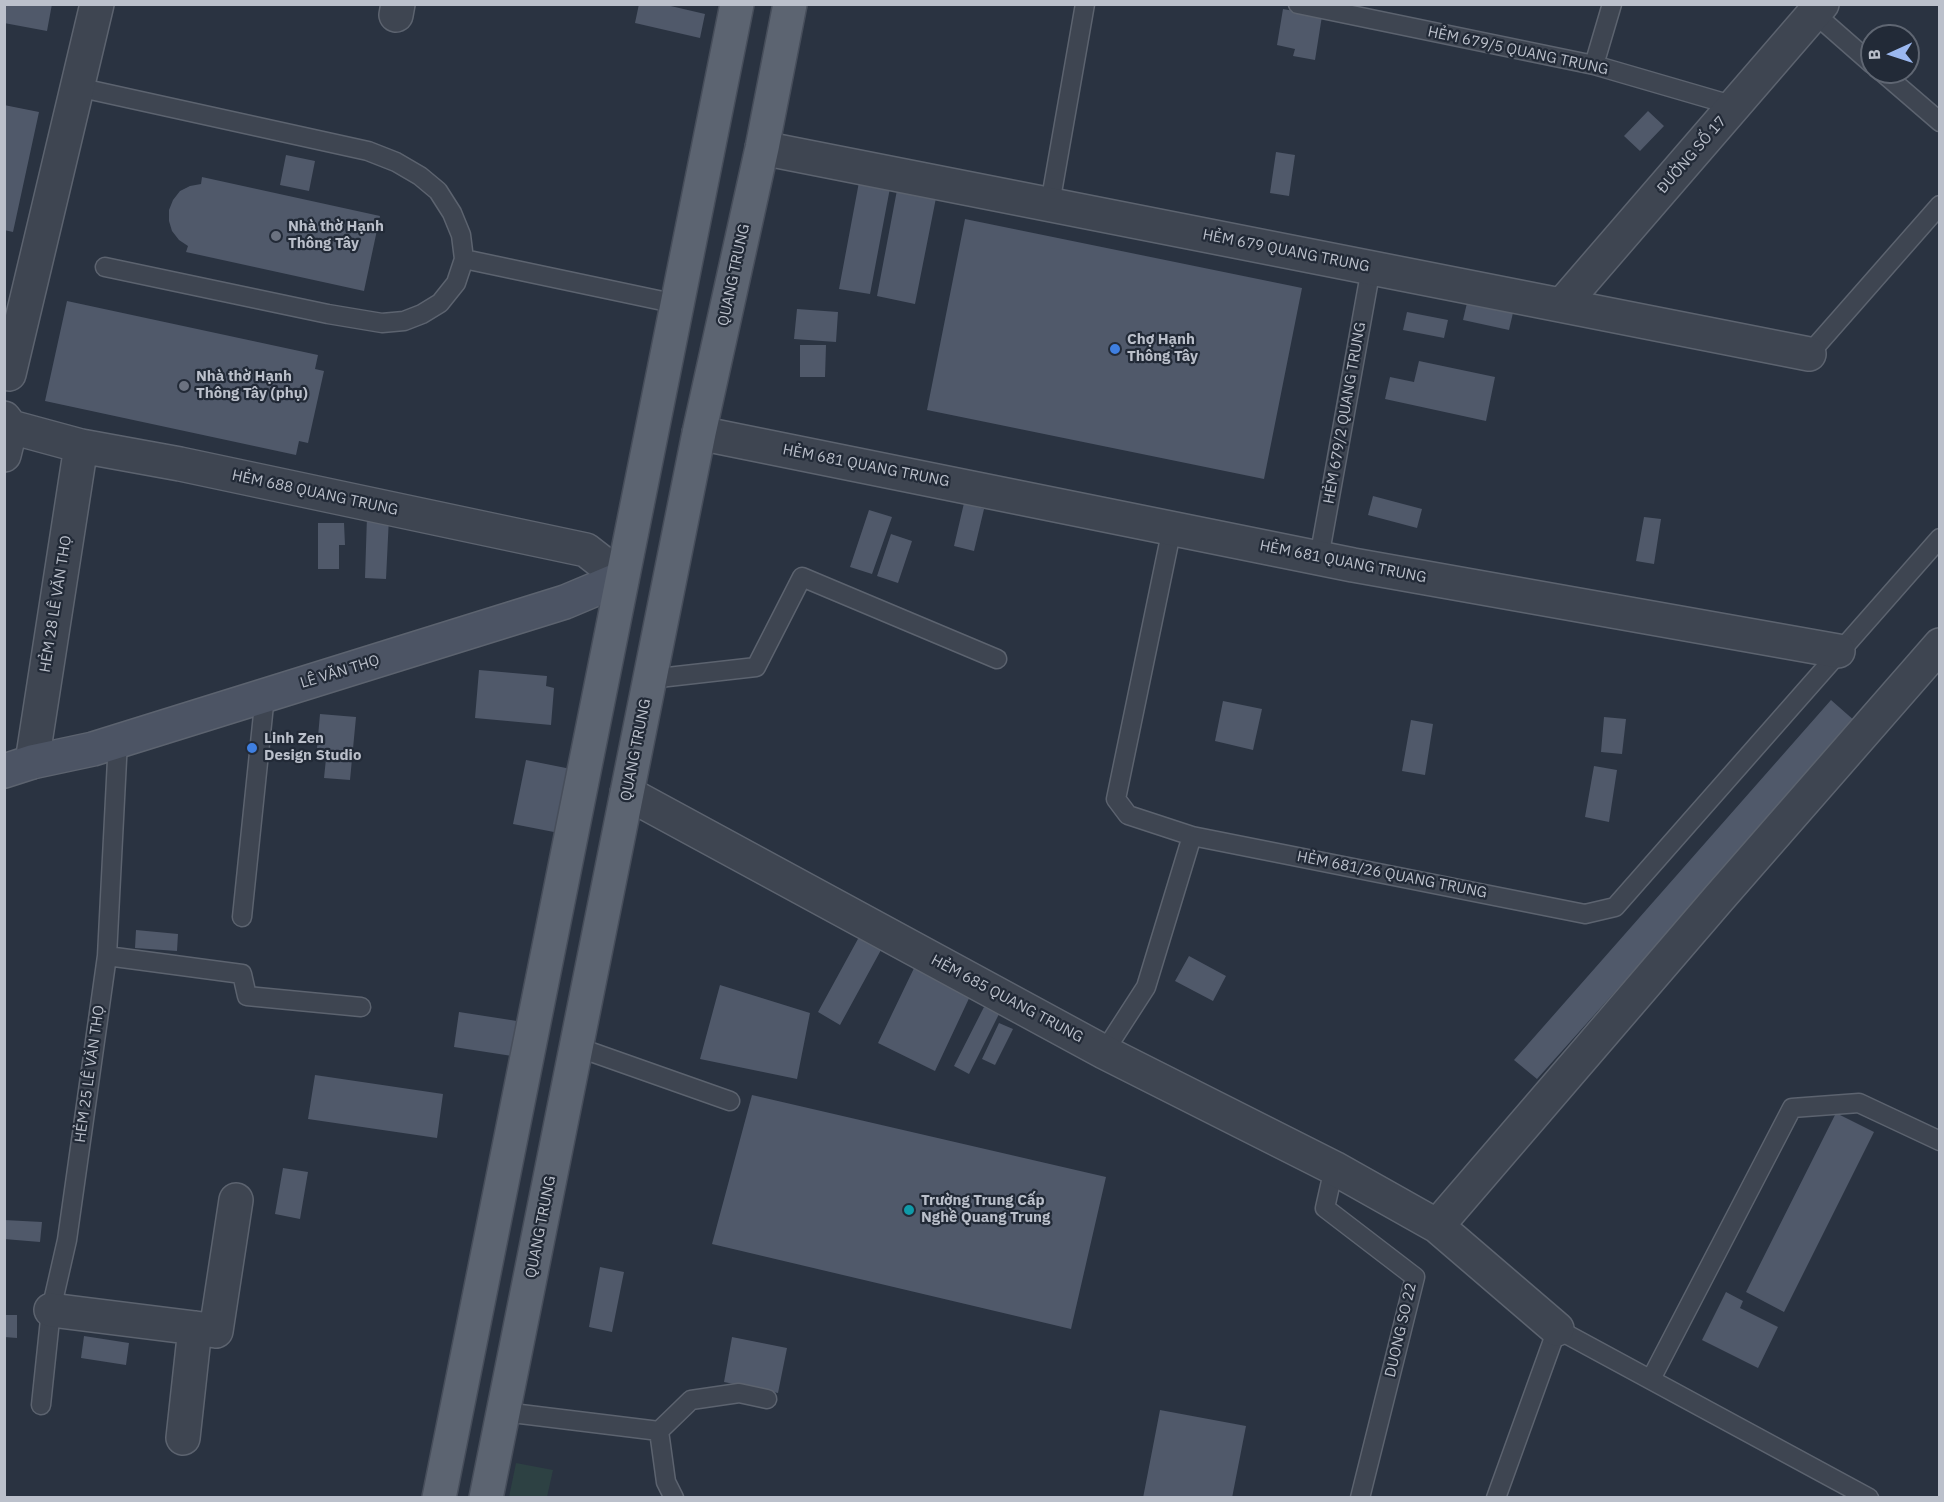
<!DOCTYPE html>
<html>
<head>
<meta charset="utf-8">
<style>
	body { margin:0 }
	#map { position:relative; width:1944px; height:1502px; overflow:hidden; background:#2a3341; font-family:"IBM Plex Sans",sans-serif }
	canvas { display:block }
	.frame { position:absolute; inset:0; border:6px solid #bbc0cb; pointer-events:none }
	.north { position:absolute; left:1860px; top:24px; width:60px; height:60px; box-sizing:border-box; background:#222a37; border:2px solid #5f6672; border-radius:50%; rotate:267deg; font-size:16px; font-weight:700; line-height:24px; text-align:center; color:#bbc0cb }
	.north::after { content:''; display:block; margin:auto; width:21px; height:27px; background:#9bb8f0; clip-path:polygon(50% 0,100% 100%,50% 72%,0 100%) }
</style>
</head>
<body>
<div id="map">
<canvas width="1944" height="1502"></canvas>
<div class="frame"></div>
<div class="north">B</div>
</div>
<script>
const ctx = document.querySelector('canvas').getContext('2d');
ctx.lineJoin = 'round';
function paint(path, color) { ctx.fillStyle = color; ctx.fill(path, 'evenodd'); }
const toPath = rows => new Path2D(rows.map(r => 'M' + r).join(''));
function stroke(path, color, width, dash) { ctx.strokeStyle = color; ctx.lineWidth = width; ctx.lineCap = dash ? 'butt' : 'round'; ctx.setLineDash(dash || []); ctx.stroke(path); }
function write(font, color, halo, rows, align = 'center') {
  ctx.font = font + ' "IBM Plex Sans",sans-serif'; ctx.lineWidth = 4.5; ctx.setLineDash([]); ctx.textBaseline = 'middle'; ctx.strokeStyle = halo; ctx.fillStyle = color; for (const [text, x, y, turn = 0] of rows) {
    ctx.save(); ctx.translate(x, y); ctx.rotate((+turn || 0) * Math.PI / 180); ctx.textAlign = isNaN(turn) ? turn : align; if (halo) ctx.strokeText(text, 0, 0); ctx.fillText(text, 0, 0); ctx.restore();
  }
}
paint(toPath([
	[516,1463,553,1470,547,1497,509,1497]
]), '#2d4143');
paint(toPath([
	[4,4,52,4,47,31,4,23],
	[639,4,662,4,705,14,700,38,635,23],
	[1283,9,1322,16,1315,60,1293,56,1295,49,1277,45],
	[4,105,39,112,13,232,4,230],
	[1648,111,1664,126,1640,151,1624,136],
	[1276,152,1295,155,1289,196,1270,193],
	[286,155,315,161,309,191,280,185],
	[202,177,380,216,364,291,186,252,188,246,179,240,172,231,169,221,169,210,173,200,180,191,190,186,201,184],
	[859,182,890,188,870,294,839,289],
	[897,190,936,198,915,304,877,296],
	[965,219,1302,288,1264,479,927,410],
	[1470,290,1516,300,1509,330,1463,320],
	[67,301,318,355,315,369,324,371,308,443,299,441,296,455,45,401],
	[797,309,838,312,836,342,794,339],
	[1407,312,1448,320,1444,338,1403,330],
	[800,345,826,345,825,377,800,377],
	[1419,361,1495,377,1486,421,1385,399,1390,377,1414,382],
	[1373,496,1422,509,1417,528,1368,515],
	[964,503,984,509,974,551,954,546],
	[869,510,892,517,872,574,850,567],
	[367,516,389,517,386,579,365,578],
	[1644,517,1661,519,1654,564,1636,561],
	[318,523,344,523,345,545,339,545,339,569,318,569],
	[891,534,912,541,898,583,877,576],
	[479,670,547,676,546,686,554,688,551,725,475,718],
	[1831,700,1856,722,1537,1079,1514,1060],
	[1223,701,1262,709,1253,750,1215,741],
	[320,714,356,717,350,780,324,778,327,749,317,748],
	[1604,717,1626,719,1622,754,1601,752],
	[1411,720,1433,724,1425,775,1402,771],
	[526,760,571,769,559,833,513,824],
	[1594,766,1617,770,1609,822,1585,817],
	[136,930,178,934,177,951,135,948],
	[859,937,881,950,840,1025,818,1012],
	[1189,956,1226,976,1213,1001,1175,981],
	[916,964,972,992,935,1071,878,1043],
	[720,985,810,1013,797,1079,700,1059],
	[984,1007,999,1014,969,1074,954,1066],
	[459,1012,517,1021,512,1056,454,1047],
	[999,1023,1013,1029,995,1065,982,1059],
	[315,1075,443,1094,437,1138,308,1119],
	[752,1095,1106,1177,1071,1329,712,1244],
	[1836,1113,1874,1132,1784,1312,1746,1292],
	[283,1168,308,1172,300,1219,275,1214],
	[4,1220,42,1222,40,1242,4,1239],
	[600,1267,624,1272,612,1332,589,1327],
	[1726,1292,1743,1301,1740,1308,1778,1327,1758,1368,1702,1340],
	[4,1315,17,1315,17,1338,4,1337],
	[84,1336,129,1343,126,1365,81,1358],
	[732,1337,787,1348,778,1393,724,1382],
	[1160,1410,1246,1426,1232,1498,1143,1498]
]), '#50596a');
const lane = toPath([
	[1298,4,1594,65,1735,106],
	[1815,14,1872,64],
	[1594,65,1612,4],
	[1882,72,1940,122],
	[77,87,368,151,396,162,420,176,438,191,452,213,461,235,464,259,677,304],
	[1050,204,1085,4],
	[105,267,328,314,382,323,404,321,422,314,440,303,456,283,464,259],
	[1809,354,1940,205],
	[1172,528,1116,799,1128,815,1192,836,1585,914,1615,907,1940,538],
	[1319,558,1371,268],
	[650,679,756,667,802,577,997,659],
	[242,917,265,695],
	[107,956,242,974,247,996,361,1007],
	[577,1047,730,1101],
	[1104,1052,1146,987,1192,836],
	[1334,1168,1325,1208,1415,1277,1360,1498],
	[1651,1379,1792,1108,1859,1103,1940,1141],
	[41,1405,51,1310,67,1240,107,956,118,740],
	[504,1412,659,1431,666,1482,674,1498],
	[659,1431,691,1400,739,1393,767,1399],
	[1496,1498,1557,1329,1869,1498]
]);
const street = toPath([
	[396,15,398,4],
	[762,148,1809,354],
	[1562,305,1822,4],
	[9,374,97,4],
	[4,418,11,427,81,446,180,464,586,550,622,578],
	[699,433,1353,565,1838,651],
	[4,455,11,427],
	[32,762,81,446],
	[627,793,1104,1052,1334,1168,1437,1226,1557,1329],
	[1437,1226,1719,898,1940,645],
	[51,1310,195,1328],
	[183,1438,195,1328,216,1331,236,1200]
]);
const secondary = toPath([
	[4,771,32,762,93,749,565,602,622,578]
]);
const primary = toPath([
	[439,1498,737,4],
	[486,1498,699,433,762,148,790,4]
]);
stroke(lane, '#5c636f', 21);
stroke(street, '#5c636f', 36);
stroke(secondary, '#5c636f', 36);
stroke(primary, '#474e5b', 36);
stroke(lane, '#3e4551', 18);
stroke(street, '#3e4551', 33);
stroke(secondary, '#4c5464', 33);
stroke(primary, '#5c6471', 33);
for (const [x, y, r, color] of [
	[276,236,6,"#6b7280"],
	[1115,349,6,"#3f7fe0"],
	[184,386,6,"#6b7280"],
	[252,748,6,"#3f7fe0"],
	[909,1210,6,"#0f9aa8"]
]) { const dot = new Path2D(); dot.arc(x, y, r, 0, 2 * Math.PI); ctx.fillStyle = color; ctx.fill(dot); stroke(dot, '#222a37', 2); }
write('15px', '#bbc0cb', '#222a37', [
	["HẺM 679/5 QUANG TRUNG",1518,51,12],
	["ĐƯỜNG SỐ 17",1692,155,-49],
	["HẺM 679 QUANG TRUNG",1286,251,11],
	["QUANG TRUNG",734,275,-78],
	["HẺM 679/2 QUANG TRUNG",1345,413,-80],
	["HẺM 681 QUANG TRUNG",866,466,11],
	["HẺM 688 QUANG TRUNG",315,493,12],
	["HẺM 681 QUANG TRUNG",1343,562,11],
	["HẺM 28 LÊ VĂN THỌ",56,604,-81],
	["LÊ VĂN THỌ",340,672,-17],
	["QUANG TRUNG",636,750,-79],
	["HẺM 681/26 QUANG TRUNG",1392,875,11],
	["HẺM 685 QUANG TRUNG",1007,999,28],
	["HẺM 25 LÊ VĂN THỌ",90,1074,-82],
	["QUANG TRUNG",541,1227,-79],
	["DUONG SO 22",1401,1330,-77]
]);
write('bold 15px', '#bbc0cb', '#222a37', [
	["Nhà thờ Hạnh",288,227],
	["Thông Tây",288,244],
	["Chợ Hạnh",1127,340],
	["Thông Tây",1127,357],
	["Nhà thờ Hạnh",196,377],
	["Thông Tây (phụ)",196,394],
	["Linh Zen",264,739],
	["Design Studio",264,756],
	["Trường Trung Cấp",921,1201],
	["Nghề Quang Trung",921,1218]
], 'left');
</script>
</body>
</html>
